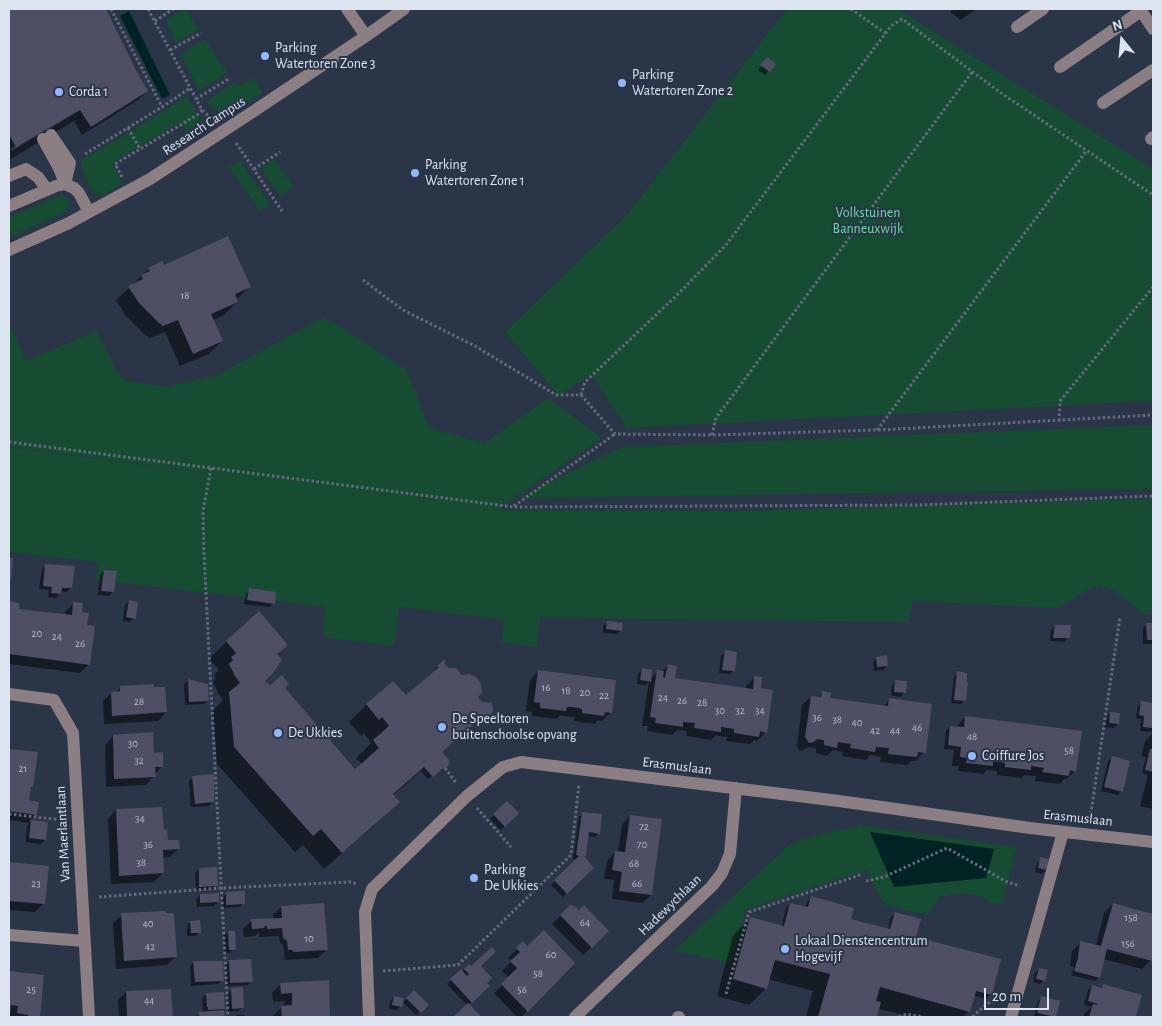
<!DOCTYPE html>
<html>
<head>
<meta charset="utf-8">
<style>
	body { margin:0 }
	#map { position:relative; width:1162px; height:1026px; overflow:hidden; background:#2a3548; font-family:"Alegreya Sans",sans-serif }
	canvas { display:block }
	.frame { position:absolute; inset:0; border:10px solid #dce4f0; pointer-events:none }
	.north { position:absolute; left:1097px; top:15px; width:50px; height:50px; -webkit-text-stroke:4px #2a3548; paint-order:stroke; rotate:343deg; font-size:14px; font-weight:700; line-height:20px; text-align:center; color:#dce4f0 }
	.north::after { content:''; display:block; margin:auto; width:18px; height:22px; background:#dce4f0; clip-path:polygon(50% 0,100% 100%,50% 72%,0 100%) }
	.scale { position:absolute; left:984px; top:988px; width:65px; height:22px; box-sizing:border-box; border:2px solid #dce4f0; border-top:0; padding-left:6px; font-size:15px; line-height:18px; white-space:nowrap; color:#dce4f0; -webkit-text-stroke:4px #2a3548; paint-order:stroke }
</style>
</head>
<body>
<div id="map">
<canvas width="1162" height="1026"></canvas>
<div class="frame"></div>
<div class="north">N</div>
<div class="scale">20 m</div>
</div>
<script>
const ctx = document.querySelector('canvas').getContext('2d');
ctx.lineJoin = 'round';
function paint(path, color) { ctx.fillStyle = color; ctx.fill(path, 'evenodd'); }
const toPath = rows => new Path2D(rows.map(r => 'M' + r).join(''));
function stroke(path, color, width, dash) { ctx.strokeStyle = color; ctx.lineWidth = width; ctx.lineCap = dash ? 'butt' : 'round'; ctx.setLineDash(dash || []); ctx.stroke(path); }
function write(font, color, halo, rows, align = 'center') {
  ctx.font = font + ' "Alegreya Sans",sans-serif'; ctx.lineWidth = 4; ctx.setLineDash([]); ctx.textBaseline = 'middle'; ctx.strokeStyle = halo; ctx.fillStyle = color; for (const [text, x, y, turn = 0] of rows) {
    ctx.save(); ctx.translate(x, y); ctx.rotate((+turn || 0) * Math.PI / 180); ctx.textAlign = isNaN(turn) ? turn : align; if (halo) ctx.strokeText(text, 0, 0); ctx.fillText(text, 0, 0); ctx.restore();
  }
}
paint(toPath([
	[183,9,185,9,199,29,176,43,166,21],
	[787,9,897,9,1153,169,1153,401,627,428,591,374,559,396,505,332,627,215],
	[205,39,227,73,199,91,181,54],
	[253,78,263,92,226,116,206,102,233,83,240,85],
	[188,95,197,115,208,127,192,141,180,122,112,163,123,183,104,194,97,195,94,193,87,182,80,161,130,132],
	[274,159,294,187,281,197,261,169],
	[240,161,270,204,260,211,229,167],
	[61,195,67,198,69,202,68,209,66,212,9,237,9,217],
	[323,318,338,325,407,370,429,428,485,443,548,398,602,438,497,510,740,511,1153,499,1153,614,1144,614,1115,591,1099,586,1084,592,1060,608,913,601,908,622,557,618,540,617,537,647,501,642,504,620,399,607,394,646,323,637,326,607,96,580,98,562,9,552,9,447,234,477,9,446,9,323,26,361,96,331,122,380,166,387,217,375],
	[1153,425,1153,489,518,498,590,462,624,447],
	[858,825,1017,847,1002,904,990,903,981,896,962,893,939,897,928,915,885,905,872,883,867,870,747,909,730,963,674,951,790,844,831,831,858,827]
]), '#154c32');
paint(toPath([
	[129,11,170,95,162,99,120,16],
	[870,832,994,849,986,878,894,887]
]), '#002324');
paint(toPath([
	[9,9,104,9,137,74,147,91,138,100,82,135,74,121,9,160],
	[110,89,110,92,12,151,10,149],
	[953,9,976,9,961,20,950,12],
	[764,63,774,64,765,75,758,70],
	[163,266,248,288,236,300,237,302,224,315,213,320,222,341,209,354,180,366,165,332,150,338,145,335,126,316,116,300,149,269],
	[46,565,71,588,67,592,60,591,60,594,56,598,48,597,49,590,39,589,42,569],
	[104,571,113,592,109,596,98,595,100,575],
	[250,590,273,603,270,607,244,604,246,594],
	[129,601,134,618,130,622,123,621,125,605],
	[9,603,18,604,17,610,65,615,65,612,74,603,81,613,86,626,89,664,80,673,9,664],
	[259,613,287,644,276,655,263,681,270,687,283,688,355,770,362,764,356,758,371,743,364,733,361,736,349,722,366,705,393,682,406,697,435,672,434,670,437,667,438,669,445,667,491,711,484,719,478,720,441,753,446,766,442,770,436,772,428,779,421,771,392,796,398,802,381,819,324,869,303,845,295,852,217,764,213,711,223,700,218,693,213,682,216,678,214,675,219,670,209,659,226,642],
	[607,623,621,630,617,634,603,633,603,626],
	[1147,624,1153,624,1153,644,1143,644,1143,628],
	[1055,626,1068,638,1064,642,1050,641,1051,630],
	[725,652,734,670,730,674,719,673,721,656],
	[877,658,887,666,883,670,874,671,873,662],
	[668,666,674,679,746,689,746,686,755,677,760,689,766,732,757,741,754,740,750,744,726,741,727,737,719,736,716,735,711,740,686,736,687,731,677,730,673,735,647,731,648,726,642,726,649,682,645,685,637,684,638,674,642,670,650,679,658,672,662,672],
	[538,671,611,712,602,721,598,720,595,724,574,721,574,717,564,716,560,715,557,719,532,716,532,712,526,711,530,680],
	[958,673,965,700,961,704,951,703,954,677],
	[188,680,207,685,208,700,204,704,185,705,184,684],
	[896,681,904,693,900,697,891,695,892,685],
	[121,687,166,712,158,721,104,724,103,701,111,693,115,693],
	[822,693,829,699,883,706,890,700,924,752,916,761,911,761,907,765,880,762,881,757,870,755,866,760,842,756,843,752,833,750,827,756,816,753,816,748,808,747,802,751,799,750,797,746,802,705,811,697,817,698],
	[1142,702,1153,704,1153,732,1140,731,1141,719,1136,718,1138,706],
	[1110,713,1118,724,1114,728,1105,727,1107,717],
	[965,717,1075,771,1067,779,1064,779,1060,784,1035,781,1036,776,1025,775,1021,778,997,775,997,771,989,770,987,770,983,774,958,771,959,766,952,766,954,750,944,749,946,731,950,727,956,728,957,726],
	[1153,733,1153,809,1140,806,1148,775,1142,773,1146,757,1141,756,1145,741],
	[113,736,162,766,146,785,106,787,105,745],
	[9,750,36,753,32,786,30,789,28,802,36,814,29,821,47,823,45,840,41,844,26,842,27,826,30,823,9,820],
	[1112,758,1121,791,1118,795,1101,791,1108,761],
	[193,777,213,802,209,806,191,807,189,781],
	[507,803,517,813,501,830,490,819],
	[116,810,163,831,167,841,179,848,170,857,162,858,163,873,154,882,111,884,108,819],
	[583,813,599,833,595,837,588,836,585,856,583,858,593,868,563,897,551,885,577,859,573,859,579,817],
	[630,816,651,895,642,903,612,899,614,880,604,879,607,861,615,852,618,853,622,825],
	[1041,859,1046,870,1042,874,1035,872,1037,863],
	[9,863,48,867,44,903,35,912,9,910],
	[199,869,217,885,213,889,196,890,195,873],
	[226,894,244,903,240,907,223,908,222,898],
	[200,895,218,902,214,906,197,907,196,899],
	[811,898,849,920,888,930,891,917,895,914,915,937,1000,960,990,995,986,999,974,995,969,1011,963,1017,912,1017,879,1009,878,1009,876,1017,806,1017,813,991,768,979,766,988,749,1005,717,996,733,936,750,918,780,927,782,925,786,908,790,904,805,908,807,902],
	[1113,904,1153,915,1153,949,1151,960,1142,969,1103,959,1099,977,1095,981,1071,975,1074,967,1070,966,1072,951,1081,943,1096,946,1104,913],
	[281,907,326,950,318,958,285,960,283,945,280,942,279,936,259,937,259,932,255,936,244,937,243,929,252,920,273,920,273,915],
	[570,907,608,931,583,955,552,924],
	[122,915,175,957,167,965,116,969,113,923],
	[190,922,199,932,196,936,187,936,187,926],
	[228,932,234,949,230,953,225,953,224,936],
	[523,943,527,948,573,963,521,1017,517,1017,494,993,509,978,502,971,512,961,508,958],
	[194,962,222,980,218,984,191,986,190,966],
	[230,962,252,981,248,985,227,986,226,965],
	[469,966,471,968,479,967,485,983,488,986,468,1005,480,1017,454,1017,467,1005,447,984,461,971,462,972],
	[1039,969,1044,980,1040,984,1033,982,1035,973],
	[9,972,42,976,38,1017,10,1017],
	[328,981,329,1017,274,1017,273,1016,282,1007,284,1007,284,1001,273,1002,272,993,281,984],
	[1092,986,1101,988,1103,986,1141,995,1135,1017,1084,1017,1084,1014,1092,1007,1084,1005,1088,990],
	[232,989,243,1007,239,1011,228,1012,228,993],
	[170,990,171,1017,119,1017,118,1000,126,992],
	[414,992,427,1005,416,1015,403,1002],
	[206,994,224,1009,220,1012,223,1012,224,1017,195,1017,199,1013,203,1013,202,998],
	[394,997,401,1006,397,1010,389,1009,390,1001],
	[1042,997,1058,1001,1054,1017,1034,1017,1038,1001],
	[237,1015,245,1015,245,1017,235,1017]
]), '#0007');
paint(toPath([
	[9,9,106,9,138,74,148,91,91,127,80,110,16,147,9,135],
	[767,57,776,64,770,72,760,65],
	[228,236,251,287,235,294,238,302,211,314,223,341,193,354,178,320,163,326,158,322,139,303,128,286,143,279,141,275,150,271,148,268,162,261,164,265],
	[9,558,13,558,11,581,9,581],
	[45,564,75,566,72,588,62,588,61,594,51,593,52,587,43,586],
	[104,570,117,571,114,592,101,591],
	[249,588,276,592,275,604,247,600],
	[129,600,138,602,136,619,126,617],
	[9,601,19,603,19,609,72,615,73,602,83,603,82,612,89,613,87,625,95,626,90,665,9,654],
	[259,611,288,645,277,654,282,660,272,674,265,681,270,685,282,675,289,684,285,688,355,769,379,748,373,740,389,726,382,717,379,720,366,704,393,681,406,695,439,667,437,666,445,659,445,665,449,668,456,668,462,675,470,674,477,678,480,682,482,690,482,693,478,697,479,699,483,702,492,703,492,704,493,710,491,714,486,717,482,717,442,752,449,760,449,764,447,767,442,769,433,777,424,767,393,794,400,802,342,853,321,829,313,836,234,747,229,692,240,683,235,676,229,664,233,660,231,657,236,653,226,641],
	[607,621,623,623,622,631,606,629],
	[1146,623,1153,623,1153,640,1147,640],
	[1055,625,1071,625,1070,638,1053,638],
	[725,650,737,652,735,671,722,670],
	[887,655,888,666,877,667,876,657],
	[668,664,677,666,675,678,753,689,754,676,762,677,761,688,773,690,767,733,760,731,759,737,734,733,734,729,728,728,721,727,721,732,694,728,695,723,683,722,683,727,655,723,656,718,650,717,657,670,664,671,663,677,665,678],
	[642,668,652,670,651,682,640,680],
	[538,670,616,680,612,713,605,712,604,716,582,713,582,709,573,707,567,707,566,711,540,708,540,703,534,702],
	[957,671,967,673,967,682,968,682,966,701,954,700],
	[188,679,208,684,209,701,189,702],
	[895,680,907,681,906,693,894,692],
	[154,684,154,687,165,687,167,712,112,716,111,692,120,691,120,686],
	[822,691,831,693,830,698,888,706,889,698,932,704,926,753,918,752,917,757,888,754,889,748,876,747,875,752,850,748,851,744,838,742,837,748,824,745,824,740,817,739,814,742,809,743,807,740,806,738,805,737,811,696,821,697],
	[1141,701,1153,703,1153,728,1143,727,1144,716,1139,715],
	[1110,712,1120,713,1119,724,1109,723],
	[965,716,1082,731,1076,772,1070,770,1069,776,1042,772,1044,768,1031,766,1031,770,1005,767,1005,763,993,761,993,766,966,763,967,758,960,757,961,747,948,745,950,726,964,727],
	[153,732,154,753,163,752,163,767,155,767,156,777,114,779,113,735],
	[9,749,38,752,33,787,31,787,29,800,39,802,37,815,9,811],
	[1150,749,1153,749,1153,772,1145,770],
	[1112,756,1130,761,1123,792,1104,787],
	[214,774,214,802,195,804,192,776],
	[507,801,519,813,505,827,493,814],
	[162,807,164,830,167,829,168,840,179,840,180,849,163,850,164,873,119,876,116,809],
	[582,812,602,814,600,834,589,832,586,856,584,856,594,868,567,894,554,880,579,856,576,855],
	[630,815,662,819,652,895,619,891,622,872,612,870,615,851,625,852],
	[31,820,48,822,46,840,29,838],
	[1040,857,1049,859,1047,870,1038,868],
	[9,862,49,866,45,904,9,901],
	[217,867,218,886,199,887,199,868],
	[245,891,245,904,226,905,226,892],
	[219,893,219,902,200,903,200,894],
	[811,896,854,908,851,919,890,929,895,912,921,919,916,937,1001,959,992,995,976,991,970,1012,880,987,876,1001,881,1002,877,1017,818,1017,830,974,775,960,767,989,733,979,750,917,784,926,790,903,808,907],
	[324,903,328,950,293,952,293,950,288,950,287,941,283,938,282,928,267,929,267,926,264,926,265,928,252,929,251,919,282,918,281,906],
	[1113,903,1153,914,1153,954,1152,961,1107,949,1100,978,1074,971,1078,958,1080,941,1101,946],
	[570,905,575,906,579,910,584,905,609,931,592,948,560,915],
	[166,911,166,913,174,913,177,957,124,961,121,913],
	[200,920,201,933,191,933,190,921],
	[544,930,575,963,528,1012,501,984,517,968,510,961,520,952,516,948,523,941,527,946],
	[228,931,235,931,236,950,229,950],
	[492,947,496,952,481,966,492,978,487,983,490,986,472,1003,450,979,461,969,467,976,469,974,464,969,469,964,471,966],
	[251,959,253,982,230,983,229,960],
	[193,961,223,961,224,981,195,982],
	[1039,968,1048,970,1045,981,1036,979],
	[9,971,44,975,40,1017,28,1017,28,1015,17,1013,18,1006,11,1005,10,1014,9,1013],
	[329,980,330,1017,282,1017,281,1006,292,1005,292,993,281,994,280,983],
	[1103,984,1142,995,1136,1017,1089,1017,1093,1004,1097,1005,1098,1004,1088,1001,1092,985,1102,988],
	[243,987,244,1008,232,1009,231,988],
	[171,989,173,1017,127,1017,126,991],
	[414,990,429,1005,421,1013,406,998],
	[224,992,225,1009,208,1010,208,1007,207,1007,206,993],
	[394,996,404,998,402,1007,392,1005],
	[1041,996,1060,1001,1056,1017,1037,1013],
	[468,1003,482,1017,453,1017],
	[224,1010,225,1017,199,1017,198,1012]
]), '#4e4e65');
stroke(toPath([
	[111,9,162,107],
	[148,9,202,110,213,120],
	[851,9,885,33],
	[155,21,173,9],
	[170,50,201,33],
	[196,99,230,78],
	[128,128,140,149],
	[236,143,282,211],
	[85,154,162,107,186,91,190,88],
	[254,169,280,152],
	[122,177,115,164,197,115,202,110],
	[363,280,403,310,475,346,556,395,581,395,615,434,712,435,877,430,1153,415],
	[581,395,585,382,676,296,725,246,891,26,902,19,1001,93,1153,195],
	[1059,421,1060,401,1153,287],
	[877,430,1087,150],
	[712,435,716,418,972,72],
	[9,442,514,507,919,505,1153,496],
	[211,468,203,511,204,555,228,1017],
	[514,506,615,434],
	[445,768,457,784],
	[477,808,511,847],
	[9,814,63,820],
	[1090,819,1120,617],
	[866,881,884,877,947,848,1007,882,1020,886],
	[99,897,222,888,350,882,357,884],
	[383,971,458,965,571,855,579,784],
	[726,994,749,912,863,874],
	[899,1017,906,1014,924,1017],
	[973,1017,975,1014,996,997]
]), '#626c7d', 3, [2.5, 2.5]);
stroke(toPath([
	[347,9,366,36],
	[1140,9,1153,29],
	[1017,27,1043,9],
	[1060,67,1141,11],
	[1103,103,1153,70],
	[51,135,70,163,65,184],
	[43,139,59,168,65,184],
	[1151,139,1153,137],
	[9,176,26,169,38,177,47,190],
	[9,206,56,186,65,184,74,188,79,193,89,212],
	[9,250,69,223,150,179,254,111,366,36,404,9],
	[9,694,54,700,73,733,89,1017],
	[9,935,84,941],
	[369,1017,365,912,372,889,467,796,503,767,521,762,839,801,1030,828,1153,842],
	[575,1017,712,886,722,873,730,854,736,788],
	[678,1017,679,1017],
	[1011,1017,1063,832]
]), '#8c7f83', 12);
for (const [x, y, r, color] of [
	[265,56,5,"#91b8fd"],
	[622,83,5,"#91b8fd"],
	[59,92,5,"#91b8fd"],
	[415,173,5,"#91b8fd"],
	[442,727,5,"#91b8fd"],
	[278,733,5,"#91b8fd"],
	[972,756,5,"#91b8fd"],
	[474,878,5,"#91b8fd"],
	[785,949,5,"#91b8fd"]
]) { const dot = new Path2D(); dot.arc(x, y, r, 0, 2 * Math.PI); ctx.fillStyle = color; ctx.fill(dot); stroke(dot, '#2a3548', 2); }
write('11px', '#b8becd', null, [
	["18",185,296],
	["20",37,634],
	["24",57,637],
	["26",80,644],
	["16",546,688],
	["18",566,691],
	["20",585,693],
	["22",604,696],
	["24",663,698],
	["26",682,701],
	["28",139,702],
	["28",702,703],
	["30",720,711],
	["32",740,711],
	["34",760,711],
	["36",817,718],
	["38",837,720],
	["40",857,723],
	["46",917,728],
	["42",875,731],
	["44",895,731],
	["48",972,737],
	["30",133,744],
	["58",1069,751],
	["32",139,761],
	["21",23,769],
	["34",140,819],
	["72",644,827],
	["36",148,845],
	["70",642,845],
	["38",141,863],
	["68",634,864],
	["23",36,884],
	["66",637,884],
	["158",1131,918],
	["64",585,923],
	["40",148,924],
	["10",309,939],
	["156",1128,944],
	["42",150,947],
	["60",551,955],
	["58",538,974],
	["25",31,990],
	["56",522,990],
	["44",149,1001]
]);
write('14px', '#dce4f0', '#2a3548', [
	["Parking",275,48],
	["Watertoren Zone 3",275,64],
	["Parking",632,75],
	["Watertoren Zone 2",632,91],
	["Corda 1",69,92],
	["Parking",425,165],
	["Watertoren Zone 1",425,181],
	["De Speeltoren",452,719],
	["buitenschoolse opvang",452,735],
	["De Ukkies",288,733],
	["Coiffure Jos",982,756],
	["Parking",484,870],
	["De Ukkies",484,886],
	["Lokaal Dienstencentrum",795,941],
	["Hogevijf",795,957]
], 'left');
write('14px', '#dce4f0', '#2a3548', [
	["Research Campus",204,126,-33],
	["Erasmuslaan",677,766,7],
	["Erasmuslaan",1078,818,6],
	["Van Maerlantlaan",63,834,-93],
	["Hadewychlaan",670,905,-44]
]);
write('14px', '#6adba0', '#2a3548', [
	["Volkstuinen",868,213],
	["Banneuxwijk",868,229]
]);
</script>
</body>
</html>
